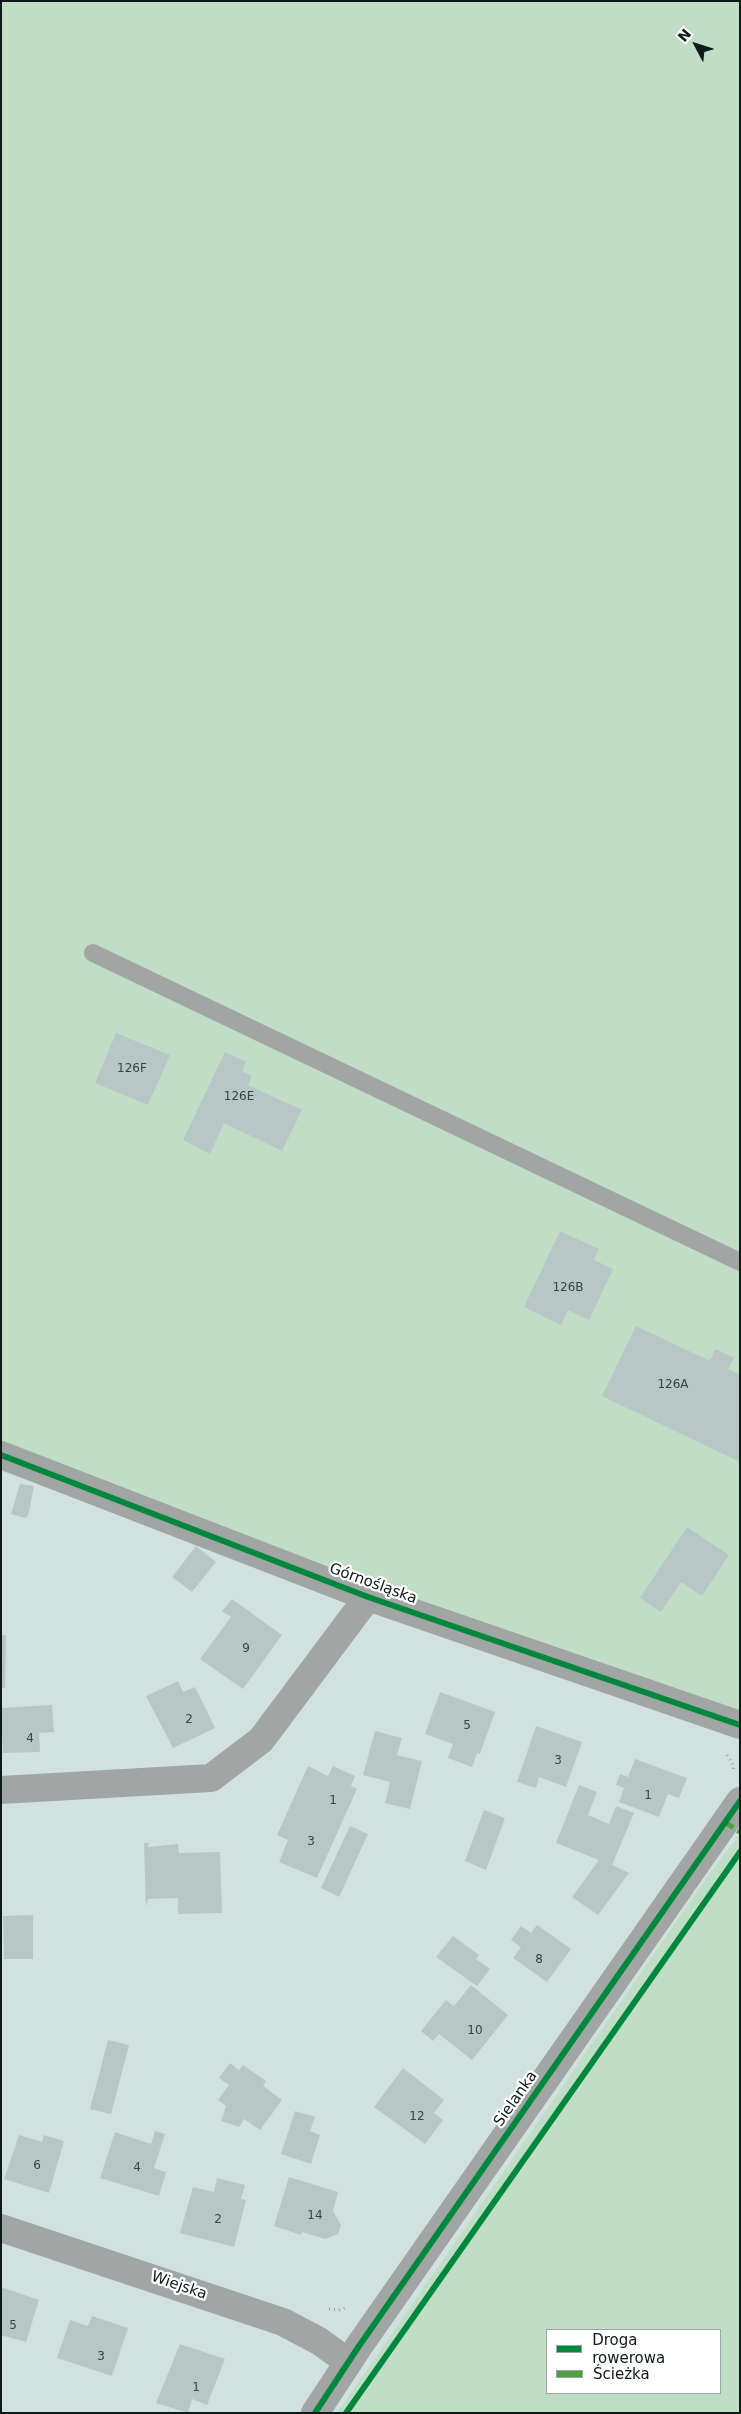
<!DOCTYPE html>
<html>
<head>
<meta charset="utf-8">
<style>
	body { margin:0 }
	#map { position:relative; width:741px; height:2414px; overflow:hidden; background:#d1e1e0; font-family:"DejaVu Sans",sans-serif }
	canvas { display:block }
	.frame { position:absolute; inset:0; border:2px solid #0e1918; pointer-events:none }
	.legend { position:absolute; left:546px; top:2329px; width:175px; height:65px; box-sizing:border-box; background:#fff; border:1px solid #9fa3a3; margin:0; padding:6px 9px; list-style:none; font-size:15px; color:#0e1918 }
	.legend li { display:flex; align-items:center; gap:10px; height:25px }
	.legend b { width:25px; border:1px solid #9fa3a3 }
	.north { position:absolute; left:671px; top:20px; width:50px; height:50px; -webkit-text-stroke:4px #fff; paint-order:stroke; rotate:310deg; font-size:14px; font-weight:700; line-height:20px; text-align:center; color:#0e1918 }
	.north::after { content:''; display:block; margin:auto; width:18px; height:22px; background:#0e1918; clip-path:polygon(50% 0,100% 100%,50% 72%,0 100%) }
</style>
</head>
<body>
<div id="map">
<canvas width="741" height="2414"></canvas>
<div class="frame"></div>
<ul class="legend">
<li><b style="height:6px;background:#00873e"></b>Droga rowerowa</li>
<li><b style="height:6px;background:#4da140"></b>Ścieżka</li>
</ul>
<div class="north">N</div>
</div>
<script>
const ctx = document.querySelector('canvas').getContext('2d');
ctx.lineJoin = 'round';
function paint(path, color) { ctx.fillStyle = color; ctx.fill(path, 'evenodd'); }
const toPath = rows => new Path2D(rows.map(r => 'M' + r).join(''));
function stroke(path, color, width, dash) { ctx.strokeStyle = color; ctx.lineWidth = width; ctx.lineCap = dash ? 'butt' : 'round'; ctx.setLineDash(dash || []); ctx.stroke(path); }
function write(font, color, halo, rows, align = 'center') {
  ctx.font = font + ' "DejaVu Sans",sans-serif'; ctx.lineWidth = 4.5; ctx.setLineDash([]); ctx.textBaseline = 'middle'; ctx.strokeStyle = halo; ctx.fillStyle = color; for (const [text, x, y, turn = 0] of rows) {
    ctx.save(); ctx.translate(x, y); ctx.rotate((+turn || 0) * Math.PI / 180); ctx.textAlign = isNaN(turn) ? turn : align; if (halo) ctx.strokeText(text, 0, 0); ctx.fillText(text, 0, 0); ctx.restore();
  }
}
paint(toPath([
	[1,1,740,1,740,1712,343,1595,1,1471],
	[740,1834,740,2413,337,2413,703,1883],
	[720,2330,720,2393,547,2393,547,2330]
]), '#c0dec5');
paint(toPath([
	[116,1033,170,1055,148,1105,95,1083],
	[225,1052,246,1062,242,1071,252,1076,248,1085,302,1110,282,1151,224,1123,210,1154,183,1140],
	[560,1231,599,1249,594,1260,613,1269,589,1320,568,1310,561,1325,524,1307],
	[636,1326,710,1361,715,1349,734,1358,728,1369,740,1375,740,1462,602,1396],
	[20,1484,34,1486,28,1516,25,1518,11,1514],
	[687,1527,729,1555,702,1596,681,1582,661,1612,640,1598],
	[196,1546,216,1562,192,1592,172,1577],
	[232,1599,282,1635,243,1689,200,1659,231,1617,222,1611],
	[1,1635,6,1635,5,1688,1,1688],
	[178,1681,183,1692,195,1687,215,1728,173,1748,146,1696],
	[440,1692,495,1712,480,1754,477,1753,472,1767,448,1758,453,1744,425,1734],
	[52,1705,54,1732,39,1733,40,1752,3,1753,1,1708],
	[536,1726,582,1742,566,1787,539,1777,536,1788,517,1782],
	[375,1731,402,1738,397,1755,422,1761,410,1809,385,1803,390,1782,363,1775],
	[635,1759,687,1778,679,1798,668,1794,659,1817,619,1802,624,1788,616,1785,620,1774,628,1777],
	[308,1766,328,1776,333,1766,355,1776,351,1786,357,1789,317,1878,279,1862,288,1840,277,1835],
	[579,1785,597,1792,588,1815,609,1824,616,1806,634,1813,612,1865,629,1873,598,1915,572,1897,599,1860,556,1843],
	[484,1810,505,1818,486,1870,465,1861],
	[350,1826,368,1834,339,1897,321,1888],
	[144,1843,149,1843,148,1847,178,1844,179,1853,220,1852,222,1913,178,1914,178,1898,148,1899,146,1907],
	[33,1915,33,1959,4,1959,3,1916],
	[537,1925,571,1949,547,1982,513,1958,521,1947,511,1940,521,1926,531,1933],
	[453,1936,479,1955,476,1959,490,1969,477,1986,436,1957],
	[471,1985,508,2015,472,2060,439,2034,433,2041,421,2031,446,2000,454,2006],
	[108,2040,129,2045,111,2114,90,2109],
	[230,2063,239,2070,243,2065,266,2081,263,2086,282,2100,260,2130,244,2119,239,2127,221,2121,226,2106,218,2100,229,2085,219,2078],
	[403,2068,444,2100,434,2113,443,2120,425,2144,374,2107],
	[295,2111,315,2117,310,2131,320,2135,311,2164,281,2154],
	[155,2131,165,2134,154,2168,166,2172,159,2196,100,2178,115,2132,151,2144],
	[19,2135,42,2142,44,2135,64,2141,49,2193,4,2179],
	[289,2177,338,2192,333,2211,341,2225,338,2234,325,2239,302,2232,301,2235,274,2226],
	[217,2178,245,2185,241,2199,246,2200,234,2247,180,2233,193,2187,214,2192],
	[1,2287,39,2300,26,2342,1,2335],
	[92,2316,128,2328,112,2376,57,2358,70,2320,88,2326],
	[180,2344,225,2359,207,2405,192,2399,188,2413,156,2403]
]), '#b9c6c6');
stroke(toPath([
	[727,1755,734,1766,733,1770],
	[329,2309,339,2310,345,2308]
]), '#9ea5a4', 3, [1, 4]);
stroke(toPath([
	[93,953,740,1262]
]), '#a1a6a4', 18);
stroke(toPath([
	[1,1455,368,1597,740,1725],
	[1,1790,211,1778,261,1740,368,1597]
]), '#a1a6a4', 28);
stroke(toPath([
	[1,2228,283,2322,319,2341,348,2362],
	[315,2413,359,2346,740,1801]
]), '#a1a6a4', 28);
stroke(toPath([
	[725,1822,740,1832]
]), '#4da140', 5, [10, 5]);
stroke(toPath([
	[1,1455,368,1597,740,1725],
	[315,2413,359,2346,740,1801],
	[346,2413,740,1852]
]), '#00873e', 6);
write('12px', '#394444', null, [
	["126F",132,1069],
	["126E",239,1097],
	["126B",568,1288],
	["126A",673,1385],
	["9",246,1649],
	["2",189,1720],
	["5",467,1726],
	["4",30,1739],
	["3",558,1761],
	["1",648,1796],
	["1",333,1801],
	["3",311,1842],
	["8",539,1960],
	["10",475,2031],
	["12",417,2117],
	["6",37,2166],
	["4",137,2168],
	["14",315,2216],
	["2",218,2220],
	["5",13,2326],
	["3",101,2357],
	["1",196,2388]
]);
write('15px', '#0e1918', '#fff', [
	["Górnośląska",373,1584,20],
	["Sielanka",516,2099,-55],
	["Wiejska",179,2286,19]
]);
</script>
</body>
</html>
